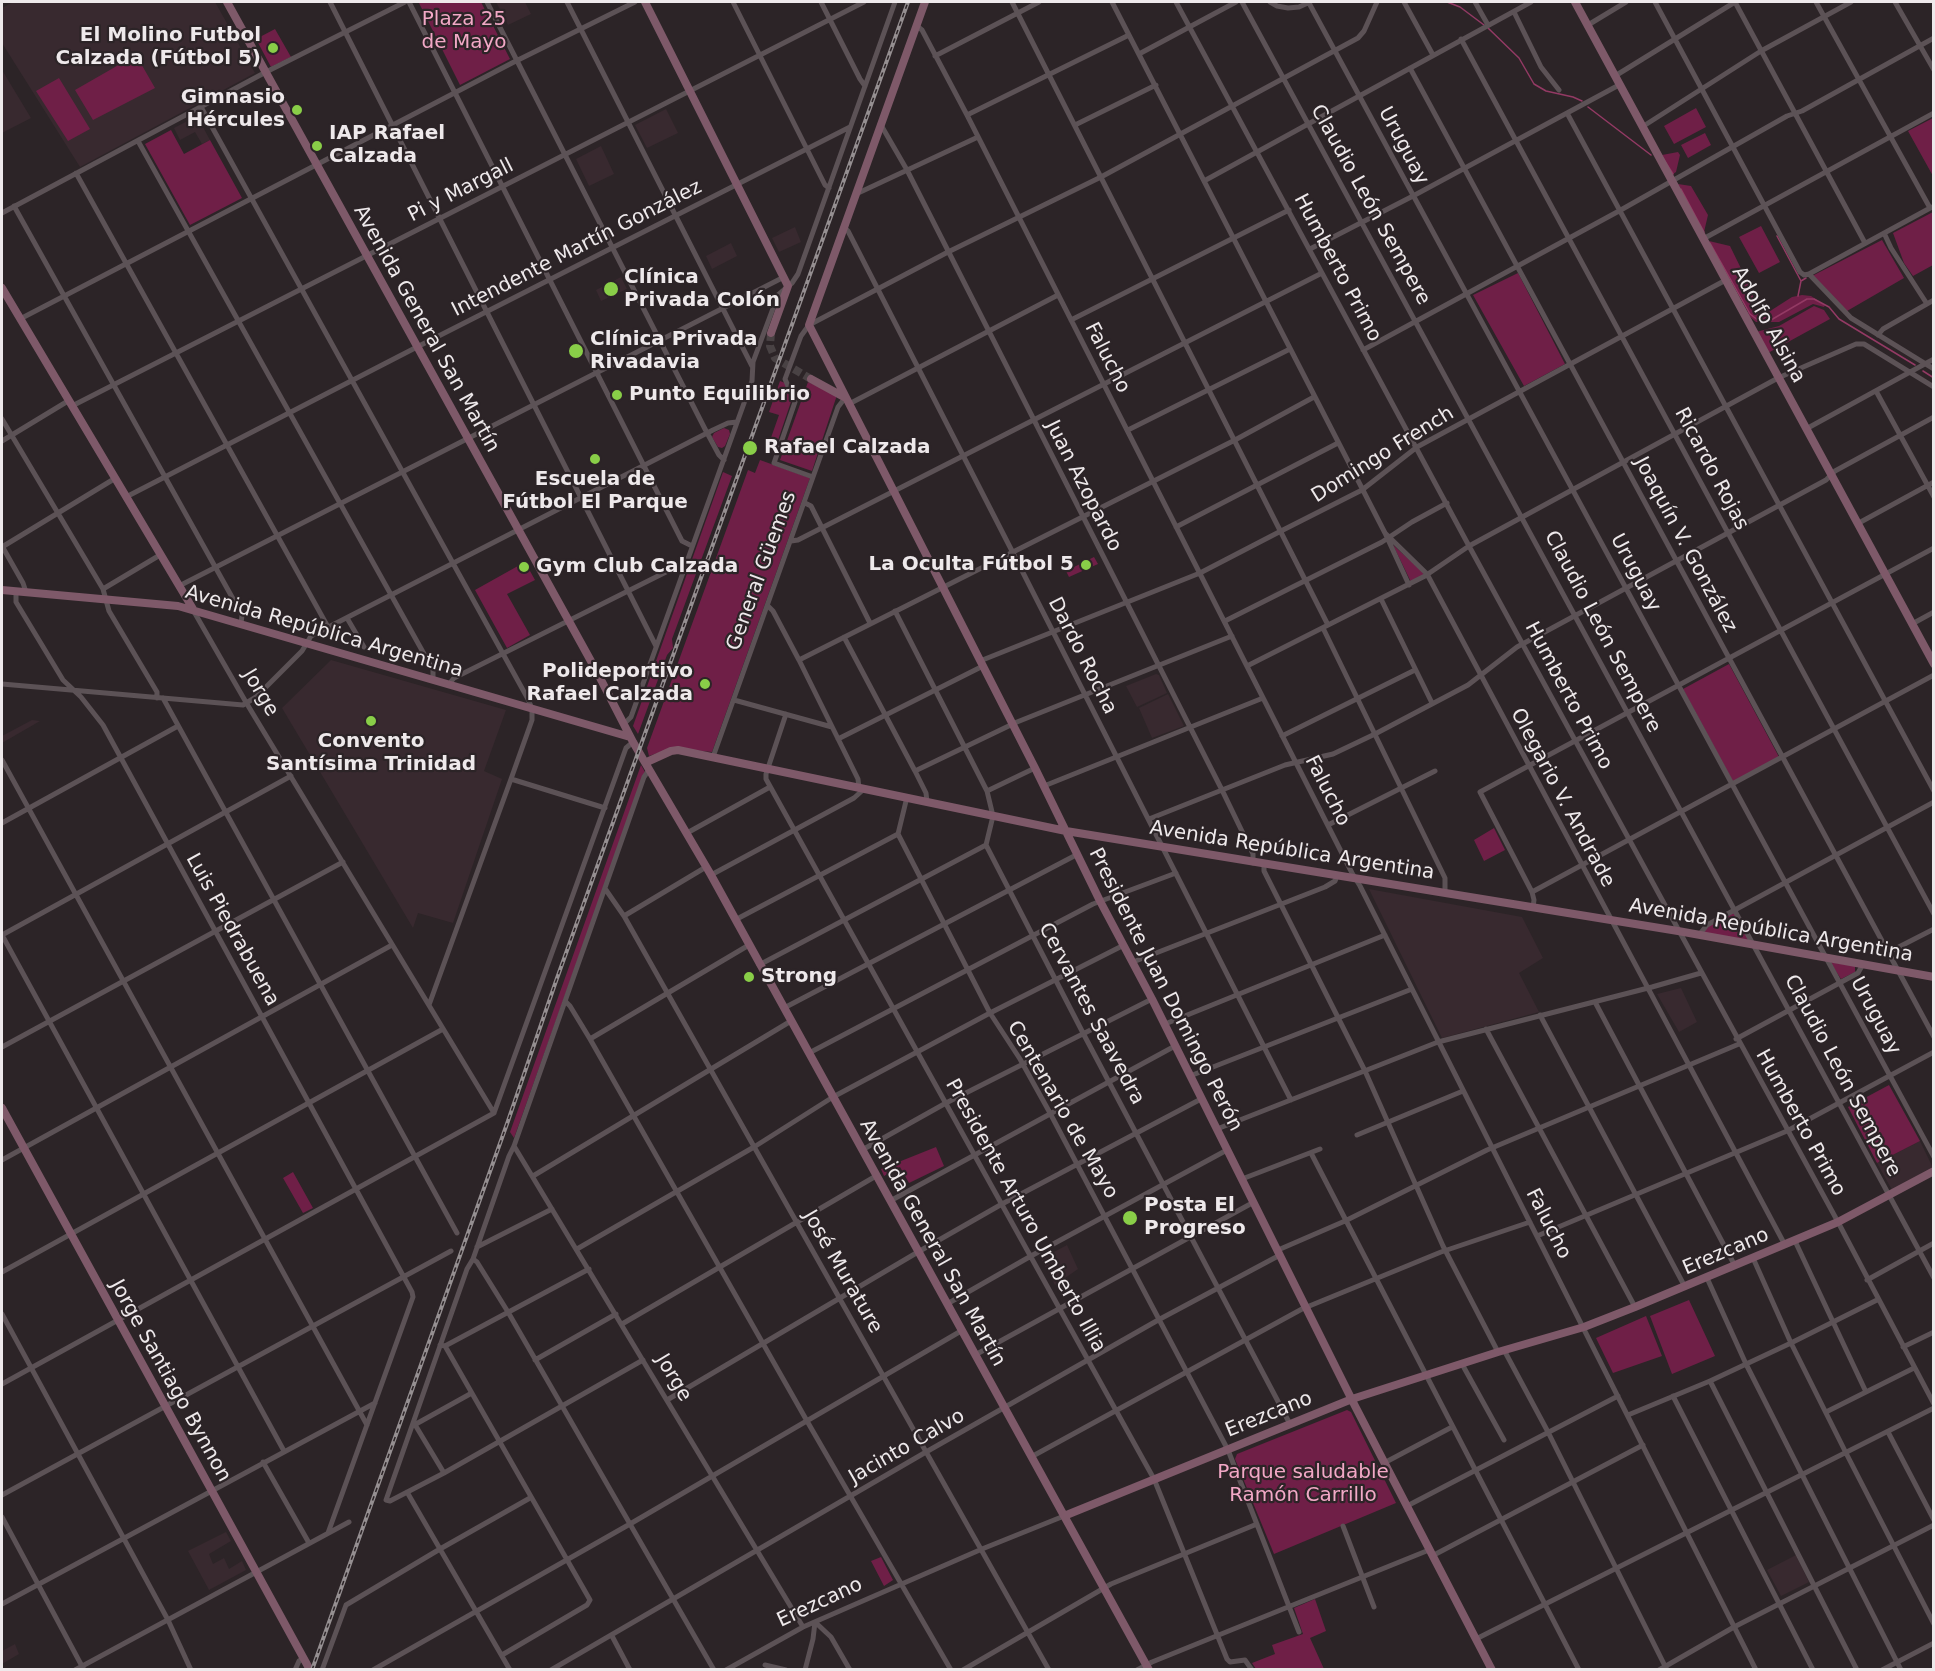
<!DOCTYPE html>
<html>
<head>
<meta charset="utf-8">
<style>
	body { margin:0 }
	#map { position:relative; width:1935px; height:1671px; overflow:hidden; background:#2c2427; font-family:"DejaVu Sans",sans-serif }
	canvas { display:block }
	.frame { position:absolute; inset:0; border:3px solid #eee9eb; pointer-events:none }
</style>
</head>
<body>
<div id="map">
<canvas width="1935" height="1671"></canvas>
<div class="frame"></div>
</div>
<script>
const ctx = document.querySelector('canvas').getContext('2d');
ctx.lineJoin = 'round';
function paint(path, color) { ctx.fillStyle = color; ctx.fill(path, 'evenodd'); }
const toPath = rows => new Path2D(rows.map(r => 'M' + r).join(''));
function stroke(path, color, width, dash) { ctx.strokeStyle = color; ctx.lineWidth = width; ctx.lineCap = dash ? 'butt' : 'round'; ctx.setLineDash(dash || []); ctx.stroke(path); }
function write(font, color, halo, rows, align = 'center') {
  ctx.font = font + ' "DejaVu Sans",sans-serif'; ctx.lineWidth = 4.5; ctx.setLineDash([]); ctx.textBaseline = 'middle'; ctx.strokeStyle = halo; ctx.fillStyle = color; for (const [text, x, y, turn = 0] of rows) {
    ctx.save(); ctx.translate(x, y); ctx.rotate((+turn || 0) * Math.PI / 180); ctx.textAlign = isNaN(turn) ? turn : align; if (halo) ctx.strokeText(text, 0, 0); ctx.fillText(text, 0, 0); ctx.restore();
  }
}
paint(toPath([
	[13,2,215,2,255,73,80,167,2,43,2,8],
	[496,2,525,2,531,14,508,25],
	[2,70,31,118,2,133],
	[666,109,678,133,647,148,635,125],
	[197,116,210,140,202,144,195,132,180,140,174,128],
	[601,146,614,174,589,186,576,159],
	[795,227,801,242,779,252,772,238],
	[731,243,737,256,712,269,706,256],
	[621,277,627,289,601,301,596,290],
	[331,660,506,710,484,771,502,779,453,923,418,913,413,928,282,708],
	[1156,674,1159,675,1167,693,1137,707,1126,686],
	[1168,694,1184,726,1152,738,1139,708],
	[32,720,40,721,2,743,2,736],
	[1369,889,1522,917,1543,958,1519,973,1539,1012,1442,1038],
	[1681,988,1697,1022,1679,1032,1657,994],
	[1920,1141,1933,1168,1892,1190,1877,1163],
	[1067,1245,1078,1269,1055,1285,1041,1259],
	[226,1532,231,1541,209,1554,213,1564,224,1558,229,1569,242,1561,246,1570,209,1590,188,1551],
	[1796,1555,1809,1582,1781,1596,1767,1570],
	[15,1644,19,1654,2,1664,2,1651]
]), '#38292f');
paint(toPath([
	[422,2,481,2,510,59,460,85,419,3],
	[275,29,291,57,271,67,256,39],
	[136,55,155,88,93,120,75,90],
	[59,78,90,129,68,141,36,91],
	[1696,108,1706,127,1674,144,1664,126],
	[1933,118,1933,176,1908,131],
	[171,130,184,154,210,140,242,198,190,225,145,144],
	[1705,133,1711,145,1688,158,1681,145],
	[1678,152,1680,155,1676,172,1673,174,1662,155],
	[1678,184,1691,186,1708,215,1704,232],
	[1933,212,1933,265,1913,276,1904,263,1893,233],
	[1761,226,1780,262,1759,273,1739,237],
	[1882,240,1904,278,1847,311,1812,276],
	[1709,241,1730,246,1753,293,1753,309,1757,312,1767,313,1792,297,1802,295,1811,296,1825,305,1824,307,1813,304,1779,322,1756,322,1749,316,1747,309],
	[1518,273,1565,364,1524,386,1473,295],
	[1814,306,1824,310,1830,319,1768,353,1756,332,1779,326],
	[780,381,796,387,774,452,767,449,779,415,769,412],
	[808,382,837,395,812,471,780,460],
	[724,428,729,430,730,434,725,446,722,448,718,447,712,437,714,433],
	[760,460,810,478,712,752,672,748,649,756,647,748,748,470,755,473],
	[723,472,732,476,672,639,673,648,667,655,638,734,633,726],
	[1393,545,1423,572,1423,575,1411,582],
	[1094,557,1098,564,1069,577,1066,571],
	[525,562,535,580,507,594,530,635,507,648,475,590],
	[1729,664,1779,757,1733,782,1683,689],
	[641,765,645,772,514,1138,510,1132],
	[1494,828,1505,850,1484,861,1474,840],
	[1734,909,1753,945,1699,935,1701,930],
	[1830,962,1855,966,1855,972,1841,979],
	[1889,1085,1920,1141,1877,1163,1848,1107],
	[936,1147,944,1166,909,1183,900,1167,884,1176,881,1169],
	[293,1172,313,1208,303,1213,283,1178],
	[1689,1300,1715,1356,1672,1374,1650,1316],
	[1646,1316,1662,1356,1613,1373,1596,1338],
	[1347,1410,1351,1412,1396,1503,1274,1554,1235,1459,1237,1454],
	[881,1557,893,1580,884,1586,871,1561],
	[1315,1599,1326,1631,1310,1638,1324,1669,1256,1669,1252,1663,1275,1654,1272,1645,1303,1634,1294,1608]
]), '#6f1f47');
stroke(toPath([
	[1447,2,1460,7,1484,25],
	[1488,28,1519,58,1534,84,1546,91,1573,97,1582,101],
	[1588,107,1651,155],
	[1661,155,1673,174],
	[1681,189,1704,232],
	[1777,236,1801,281],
	[1710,243,1750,314,1759,321,1771,320,1807,299,1814,299,1829,307,1839,319,1915,365],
	[1798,296,1801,281,1806,278],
	[1923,371,1934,378]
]), '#933a64', 1.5);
stroke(toPath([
	[771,333,770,346,775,358,811,379]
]), '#494244', 8, [8, 4]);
stroke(toPath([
	[330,2,656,646],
	[409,2,682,541,692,546],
	[487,2,705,429,719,455,724,460],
	[567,2,752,366],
	[733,2,825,185,829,188],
	[821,2,860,79,865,86],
	[1012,2,1328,625],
	[1112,2,1385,533,1409,585],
	[1176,2,1469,546,1838,1222,1934,1404],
	[1242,2,1934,1278],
	[1270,2,1277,6,1288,8,1299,7,1310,2],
	[1404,2,1433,55],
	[1475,2,1488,25],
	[1655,2,1800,272,1804,275,1809,274],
	[1735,2,1865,243],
	[1816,2,1930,208],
	[1895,2,1934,70],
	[1309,3,1934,1157],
	[1514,12,1541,67,1559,90],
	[1588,25,1626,2],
	[917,26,922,30,967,115,1352,873,1360,886,1756,1670],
	[1461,39,1934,914],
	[1139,54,1236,2],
	[935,56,1039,2],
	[1410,68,1934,1037],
	[1615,76,1735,2],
	[201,107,528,699,532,709,532,720,511,779,429,1005],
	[1567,113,1934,791],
	[967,115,1129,35],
	[881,125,907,170,1222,790,1253,854,1253,863],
	[1075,125,1156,85],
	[1642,127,1761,51,1851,2],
	[138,141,433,670,433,680],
	[76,173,328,627],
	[1204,181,1531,2],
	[856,194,978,137],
	[14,206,242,615,241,624],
	[2,213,266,72,405,2],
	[844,227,848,231,1012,551,1291,1100],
	[1884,233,1891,248,1927,304],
	[1703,239,1934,113],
	[1310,249,1413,196,1619,85],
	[1809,274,1851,318,1934,369],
	[1809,274,1932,207],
	[20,319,512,63,635,2],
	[1071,320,1289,210],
	[1878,335,1883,329,1934,300],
	[1363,350,1619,211,1787,116,1802,111,1934,38],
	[1876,391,1934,497],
	[849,404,1058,295],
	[72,406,864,2],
	[2,419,103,589,109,611,157,692,157,698],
	[1806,429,1934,359],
	[1128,430,1290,349],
	[2,441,68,401],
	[813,477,774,463,795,402,785,379,801,336,809,325,948,252,1101,177,1358,38,1364,31,1377,2],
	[126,497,417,347,850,127],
	[805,503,811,506,870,623],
	[1857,524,1934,482],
	[1176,527,1338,443],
	[1385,533,1427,574,1785,1245],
	[791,541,798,540,1322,273],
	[2,546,23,583,26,592],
	[2,547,114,479],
	[179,586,784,277],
	[103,589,160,555],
	[16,591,16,602,63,680,81,697,103,725,412,1292,413,1297,328,1533],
	[1381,599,1432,703],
	[768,606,773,611,799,660,858,779,859,788],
	[193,610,247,704,494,1113],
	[895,611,987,791,993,816,986,845,1083,1033,1290,1424],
	[347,618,364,647],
	[1225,621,1382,542,1412,522,1447,503],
	[1912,624,1934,612],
	[1323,628,1445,878,1445,892],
	[844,637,915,771,926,793,927,802],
	[799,660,1235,440,1314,397],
	[980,661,1200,573,1281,531,1362,490,1417,447,1724,281],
	[1247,666,1425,576,1469,546,1778,378,1856,344,1864,344,1934,387],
	[2,684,243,705,256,697,302,651,311,636,713,430,728,423,737,422],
	[449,684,454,678,674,568,684,567],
	[163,698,457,1233],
	[734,700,832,727],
	[786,714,766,774,766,779,1154,1479,1227,1659,1230,1662,1245,1660,1252,1670],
	[627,721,631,717,752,381,753,362,778,295,792,283,798,274,895,2],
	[1282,736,1415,670],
	[838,739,983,666],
	[713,757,838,407,845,398],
	[2,760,367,1425],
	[915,771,1017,722,1232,636],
	[511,779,605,808],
	[1044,786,1263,698],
	[987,791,1035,768],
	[1149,819,1285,765,1333,754,1375,734,1468,685,1517,647,1826,480,1835,471,1934,417],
	[2,823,178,726],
	[1328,825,1435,771],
	[687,833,770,787],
	[898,834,990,1013,1020,1059,1050,1113,1228,1450,1299,1632],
	[1264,864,1264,871,1365,1071,1443,1246,1498,1352],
	[711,875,854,798,864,789],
	[606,890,624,916,1049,1670],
	[1532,892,1934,675],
	[1533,907,1534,900,1532,892,1480,792,1934,548],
	[624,916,706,867],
	[735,920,898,834,907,797],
	[2,935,284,1451],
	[2,935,291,776],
	[1699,935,1707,925,1934,802],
	[1889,952,1934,929],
	[1133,962,1325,887,1335,881,1337,876],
	[759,965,986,845],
	[566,1002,570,1006,590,1039,807,1421,951,1670],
	[1595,1002,1735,1266],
	[784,1008,1078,854],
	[1540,1015,1685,1287],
	[1165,1024,1385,935],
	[1486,1029,1635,1307],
	[590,1039,749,945],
	[1736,1039,1858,973,1863,964],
	[2,1047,343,862],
	[809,1053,1093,904,1176,873],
	[1190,1076,1412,989],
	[494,1113,626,748,633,742],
	[1217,1129,1438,1042,1652,987,1701,973],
	[1357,1135,1463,1091],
	[514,1146,803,1627],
	[862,1150,946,1103,1152,999],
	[1311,1153,1579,1670],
	[2,1160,392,945],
	[533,1176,791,1021],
	[1242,1179,1320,1149],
	[890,1201,1175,1046],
	[1537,1236,1787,1131,1934,1052],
	[1795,1241,1866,1392],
	[477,1247,552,1209],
	[577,1249,754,1147,833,1097,990,1013,1124,945],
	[1278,1250,1345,1221,1487,1150,1739,1044],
	[1753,1258,1791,1343,1846,1453,1934,1624],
	[473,1259,477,1262,508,1312,714,1670],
	[2,1272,443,1029],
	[1707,1278,1746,1364,1901,1670],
	[1867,1280,1934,1243],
	[947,1304,1031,1256,1227,1150],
	[2,1314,168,1620,191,1670],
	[622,1324,876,1176],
	[440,1345,445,1346,590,1600,587,1605,502,1655],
	[445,1346,589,1269],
	[1903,1347,1934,1332],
	[1504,1350,1548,1432,1667,1670],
	[975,1355,1254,1202],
	[535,1360,616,1314],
	[643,1360,444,1473,390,1501,386,1500,467,1269,473,1259,509,1156,514,1146,644,777,649,770],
	[1462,1364,1504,1440],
	[1710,1381,1857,1670],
	[2,1384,494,1113],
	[1673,1396,1813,1670],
	[667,1400,918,1252,1002,1204,1201,1099],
	[1826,1412,1914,1368],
	[1628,1415,1710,1381,1791,1343,1877,1300],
	[414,1423,444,1473],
	[416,1424,470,1394],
	[1888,1432,1934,1520],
	[1031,1457,1302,1309,1441,1252,1530,1222],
	[263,1462,309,1543],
	[1384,1463,1452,1427],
	[407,1492,510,1670],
	[2,1495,451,1251],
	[1407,1506,1618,1396],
	[2,1517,84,1670],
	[1343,1526,1374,1607],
	[1432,1556,1643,1445],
	[2,1604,375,1403],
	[815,1622,831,1637,850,1670],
	[612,1636,630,1670],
	[1476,1639,1934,1408],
	[765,1665,786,1670],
	[75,1670,349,1522],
	[295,1670,299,1661,304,1658],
	[322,1670,346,1605,440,1549,530,1498],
	[373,1670,630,1524,961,1331],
	[551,1670,926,1452,1160,1319,1280,1255],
	[726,1670,803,1627,982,1549,1064,1516],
	[805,1670,813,1639,815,1622],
	[963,1670,1111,1584,1257,1524],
	[1137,1670,1152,1662,1429,1550],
	[1659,1670,1734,1627,1934,1525],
	[1882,1670,1934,1643]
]), '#5c5256', 5);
stroke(toPath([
	[227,2,597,672,633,742,711,875,1149,1670],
	[645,2,788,286,771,333],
	[925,2,809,325,1035,768,1100,901,1152,999,1355,1406,1492,1670],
	[1575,2,1934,664],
	[2,288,193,609],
	[811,379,844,397],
	[2,590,178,606,630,737],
	[649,761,671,751,678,750,1066,831,1678,931,1934,977],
	[2,1108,310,1670],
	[1064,1516,1352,1399,1498,1352,1584,1327,1635,1307,1838,1222,1934,1171]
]), '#7e5969', 8);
const rail = toPath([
	[312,1670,508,1121,556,981,908,2]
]);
stroke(rail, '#958f91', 4);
stroke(rail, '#2c2427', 1.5, [4.5]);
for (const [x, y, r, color] of [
	[273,48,6,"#89ce48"],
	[297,110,6,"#89ce48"],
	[317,146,6,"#89ce48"],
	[611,289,8,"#89ce48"],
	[576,351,8,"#89ce48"],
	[617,395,6,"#89ce48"],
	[750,448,8,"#89ce48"],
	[595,459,6,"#89ce48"],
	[1086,565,6,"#89ce48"],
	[524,567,6,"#89ce48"],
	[705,684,6,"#89ce48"],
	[371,721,6,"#89ce48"],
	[749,977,6,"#89ce48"],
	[1130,1218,8,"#89ce48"]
]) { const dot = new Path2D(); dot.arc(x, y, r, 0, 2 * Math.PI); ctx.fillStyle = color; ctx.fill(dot); stroke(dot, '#2c2427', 2); }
write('20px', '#f2a8c6', '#2c2427', [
	["Plaza 25",464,20],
	["de Mayo",464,43],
	["Parque saludable",1303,1473],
	["Ramón Carrillo",1303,1496]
]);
write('bold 20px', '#eee9eb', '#2c2427', [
	["El Molino Futbol",261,36,"right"],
	["Calzada (Fútbol 5)",261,59,"right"],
	["Gimnasio",285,98,"right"],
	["Hércules",285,121,"right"],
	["IAP Rafael",329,134],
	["Calzada",329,157],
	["Clínica",624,278],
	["Privada Colón",624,301],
	["Clínica Privada",590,340],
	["Rivadavia",590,363],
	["Punto Equilibrio",629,395],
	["Rafael Calzada",764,448],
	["Escuela de",595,480,"center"],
	["Fútbol El Parque",595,503,"center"],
	["La Oculta Fútbol 5",1074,565,"right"],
	["Gym Club Calzada",536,567],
	["Polideportivo",693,672,"right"],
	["Rafael Calzada",693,695,"right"],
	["Convento",371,742,"center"],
	["Santísima Trinidad",371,765,"center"],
	["Strong",761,977],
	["Posta El",1144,1206],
	["Progreso",1144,1229]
], 'left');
write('20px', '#eee9eb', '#2c2427', [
	["Uruguay",1403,146,62],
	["Pi y Margall",461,191,-27],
	["Claudio León Sempere",1370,205,61],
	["Intendente Martín González",577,249,-27],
	["Humberto Primo",1337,268,62],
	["Adolfo Alsina",1768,325,61],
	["Avenida General San Martín",426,329,61],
	["Falucho",1107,358,63],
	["Domingo French",1383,455,-32],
	["Ricardo Rojas",1711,469,62],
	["Juan Azopardo",1083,486,63],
	["Joaquín V. González",1685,545,62],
	["General Güemes",762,571,-70],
	["Uruguay",1635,573,62],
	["Avenida República Argentina",324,632,16],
	["Claudio León Sempere",1602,632,62],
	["Dardo Rocha",1082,656,63],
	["Jorge",260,693,59],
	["Humberto Primo",1568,696,62],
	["Falucho",1327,791,63],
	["Olegario V. Andrade",1562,798,62],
	["Avenida República Argentina",1292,851,9],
	["Luis Piedrabuena",232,930,61],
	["Avenida República Argentina",1771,931,10],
	["Presidente Juan Domingo Perón",1165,990,63],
	["Cervantes Saavedra",1091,1014,62],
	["Uruguay",1875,1016,62],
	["Claudio León Sempere",1842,1076,62],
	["Centenario de Mayo",1062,1110,60],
	["Humberto Primo",1800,1123,61],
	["Presidente Arturo Umberto Illia",1025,1216,61],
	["Falucho",1548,1224,63],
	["Avenida General San Martín",932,1243,61],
	["Erezcano",1726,1252,-23],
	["José Murature",842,1272,60],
	["Jorge",673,1378,59],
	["Jorge Santiago Bynnon",170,1381,61],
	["Erezcano",1269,1415,-22],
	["Jacinto Calvo",907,1447,-30],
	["Erezcano",820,1603,-25]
]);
</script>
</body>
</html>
